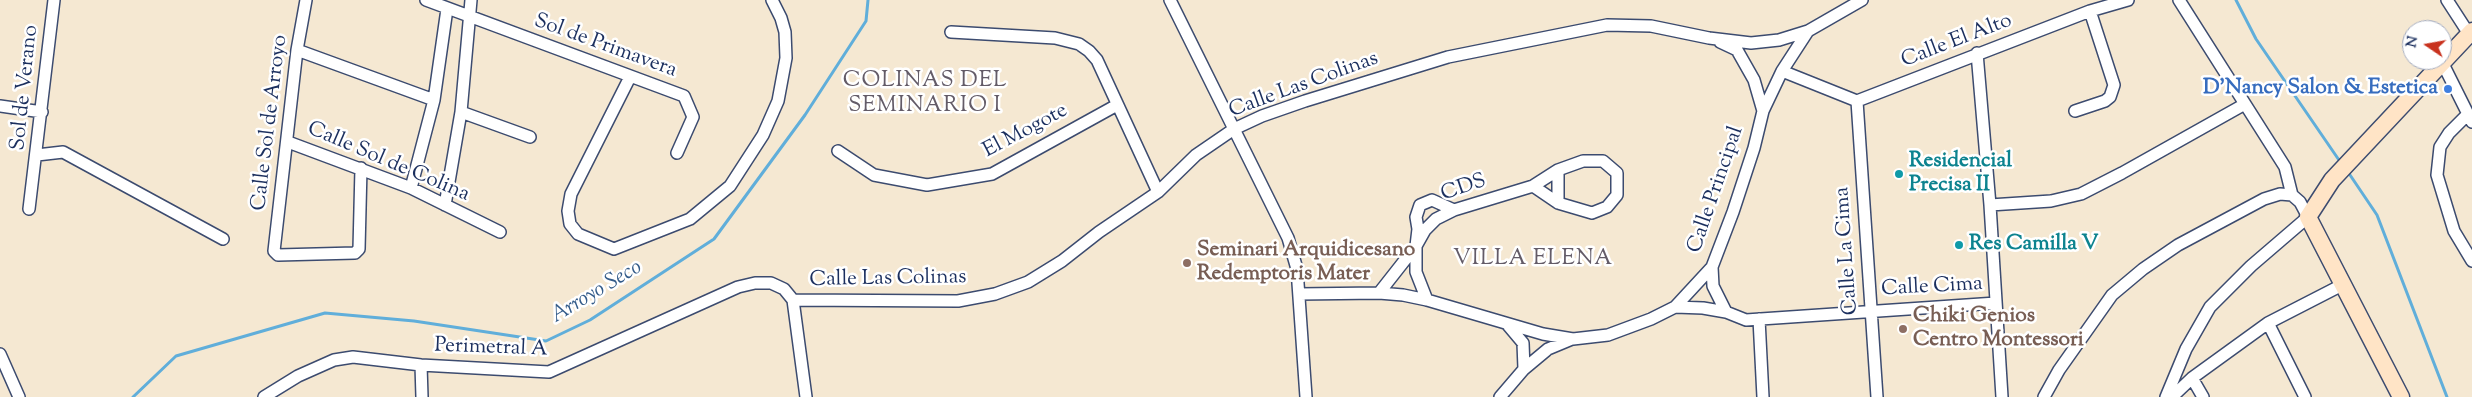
<!DOCTYPE html>
<html>
<head>
<meta charset="utf-8">
<style>
	body { margin:0 }
	#map { position:relative; width:2472px; height:397px; overflow:hidden; background:#f5e8d2; font-family:"Sorts Mill Goudy",serif }
	canvas { display:block }
	.north { position:absolute; left:2402px; top:20px; width:50px; height:50px; box-sizing:border-box; background:#fff; border:1px solid #a4acbf; border-radius:50%; rotate:282deg; font-size:14px; font-weight:700; line-height:20px; text-align:center; color:#1b2f5e }
	.north::after { content:''; display:block; margin:auto; width:18px; height:22px; background:#c8321e; clip-path:polygon(50% 0,100% 100%,50% 72%,0 100%) }
</style>
</head>
<body>
<div id="map">
<canvas width="2472" height="397"></canvas>
<div class="north">N</div>
</div>
<script>
const ctx = document.querySelector('canvas').getContext('2d');
ctx.lineJoin = 'round';
const toPath = rows => new Path2D(rows.map(r => 'M' + r).join(''));
function stroke(path, color, width, dash) { ctx.strokeStyle = color; ctx.lineWidth = width; ctx.lineCap = dash ? 'butt' : 'round'; ctx.setLineDash(dash || []); ctx.stroke(path); }
function write(font, color, halo, rows, align = 'center') {
  ctx.font = font + ' "Sorts Mill Goudy",serif'; ctx.lineWidth = 5; ctx.setLineDash([]); ctx.textBaseline = 'middle'; ctx.strokeStyle = halo; ctx.fillStyle = color; for (const [text, x, y, turn = 0] of rows) {
    ctx.save(); ctx.translate(x, y); ctx.rotate((+turn || 0) * Math.PI / 180); ctx.textAlign = isNaN(turn) ? turn : align; if (halo) ctx.strokeText(text, 0, 0); ctx.fillText(text, 0, 0); ctx.restore();
  }
}
stroke(toPath([
	[2236,0,2256,39,2341,163],
	[2348,172,2377,215,2447,397],
	[133,397,176,356,325,313,414,321,546,341,590,320,714,239,805,115,866,21,868,0]
]), '#60aeda', 3);
const street = toPath([
	[306,0,297,50,274,251,278,255,355,253,359,249,361,168],
	[426,0,684,96,693,117,677,153],
	[1170,0,1288,238,1297,269,1306,397],
	[2179,0,2285,167,2292,195],
	[2447,0,2469,34],
	[951,32,1055,38,1079,44,1089,51,1097,60,1158,192],
	[297,50,434,100],
	[1977,53,1990,205,2002,397],
	[2442,62,2472,122],
	[1782,71,1857,101],
	[630,77,571,194,568,211,570,224,578,234,614,249,690,219,730,186,763,135,778,101,786,58,785,32,781,18,772,0],
	[1857,101,1877,397],
	[1857,101,2090,11,2128,0],
	[0,106,42,112],
	[1763,111,1782,71,1808,31],
	[2075,111,2105,101,2110,97,2114,85,2090,11],
	[461,112,530,137],
	[2467,115,2449,133,2440,147,2437,175,2454,231,2472,261],
	[288,142,411,188,500,232],
	[838,151,874,175,927,185,992,174,1117,105],
	[37,155,63,152,223,239],
	[1558,170,1558,203],
	[411,188,434,100,447,9],
	[445,205,461,112,471,0],
	[1990,205,2051,201,2081,194,2122,173,2245,104],
	[29,209,54,0],
	[1712,267,1713,286,1726,312,1746,320,1996,303],
	[1379,293,1416,246,1418,229,1416,217,1420,205,1432,200,1454,210],
	[1299,294,1379,293,1403,295,1427,300,1543,334,1573,339,1608,335,1651,319,1675,307,1712,267,1733,212,1754,148,1763,111,1754,80,1737,50,1720,42],
	[793,300,958,301,995,294,1028,282,1062,261,1099,232,1158,192,1196,155,1234,129,1262,116,1305,101,1448,57,1607,25,1651,26,1709,38,1751,43,1779,40,1808,31,1862,0],
	[793,300,806,397],
	[1427,300,1416,272,1416,246,1425,230,1436,219,1454,210,1533,186,1558,170,1583,161,1603,161,1617,173,1617,195,1607,207,1592,213,1558,203,1533,186],
	[1675,307,1703,308,1726,312],
	[1759,319,1763,397],
	[2268,323,2305,397],
	[1507,324,1523,343,1524,369],
	[0,354,19,397],
	[421,365,422,397],
	[2192,378,2203,397],
	[264,397,298,376,334,360,353,357,421,365,549,372,738,287,755,283,771,283,784,289,793,300],
	[1500,397,1524,369,1548,349,1572,339],
	[2044,397,2059,370,2112,295,2143,269,2178,245,2264,199,2280,194,2292,195,2300,202,2308,217,2251,266,2210,307,2186,349,2166,397],
	[2172,397,2192,378,2268,323,2342,285]
]);
const secondary = toPath([
	[2401,397,2308,217,2332,180,2472,31]
]);
stroke(street, '#3c4b6f', 14);
stroke(secondary, '#3c4b6f', 19);
stroke(street, '#fff', 11);
stroke(secondary, '#ffe4c6', 16);
for (const [x, y, r, color] of [
	[2448,89,5,"#3f7fe0"],
	[1899,174,5,"#0f9aa8"],
	[1959,245,5,"#0f9aa8"],
	[1187,263,5,"#8d6e63"],
	[1903,329,5,"#8d6e63"]
]) { const dot = new Path2D(); dot.arc(x, y, r, 0, 2 * Math.PI); ctx.fillStyle = color; ctx.fill(dot); stroke(dot, '#fff', 2); }
write('21px', '#1b2f5e', '#fff', [
	["Calle El Alto",1957,42,-21],
	["Sol de Primavera",605,47,20],
	["Calle Las Colinas",1304,86,-20],
	["Sol de Verano",26,88,-84],
	["Calle Sol de Arroyo",271,123,-83],
	["El Mogote",1026,132,-28],
	["Calle Sol de Colina",388,163,23],
	["CDS",1464,189,-19],
	["Calle Principal",1717,190,-71],
	["Calle La Cima",1848,251,-94],
	["Calle Las Colinas",888,280,-1],
	["Calle Cima",1932,288,-3],
	["Perimetral A",491,349,2]
]);
write('bold 21px', '#366cbe', '#fff', [
	["D'Nancy Salon & Estetica",2438,89]
], 'right');
write('bold 21px', '#0d838f', '#fff', [
	["Residencial",1909,162],
	["Precisa II",1909,186],
	["Res Camilla V",1969,245]
], 'left');
write('bold 21px', '#785e54', '#fff', [
	["Seminari Arquidicesano",1197,251],
	["Redemptoris Mater",1197,275],
	["Chiki Genios",1913,317],
	["Centro Montessori",1913,341]
], 'left');
ctx.letterSpacing = '1px';
write('22px', '#635b67', '#fff', [
	["COLINAS DEL",925,82],
	["SEMINARIO I",925,107],
	["VILLA ELENA",1533,260]
]);
ctx.letterSpacing = '0px';
write('italic 22px', '#335b89', '#fff', [
	["Arroyo Seco",597,293,-31]
]);
</script>
</body>
</html>
